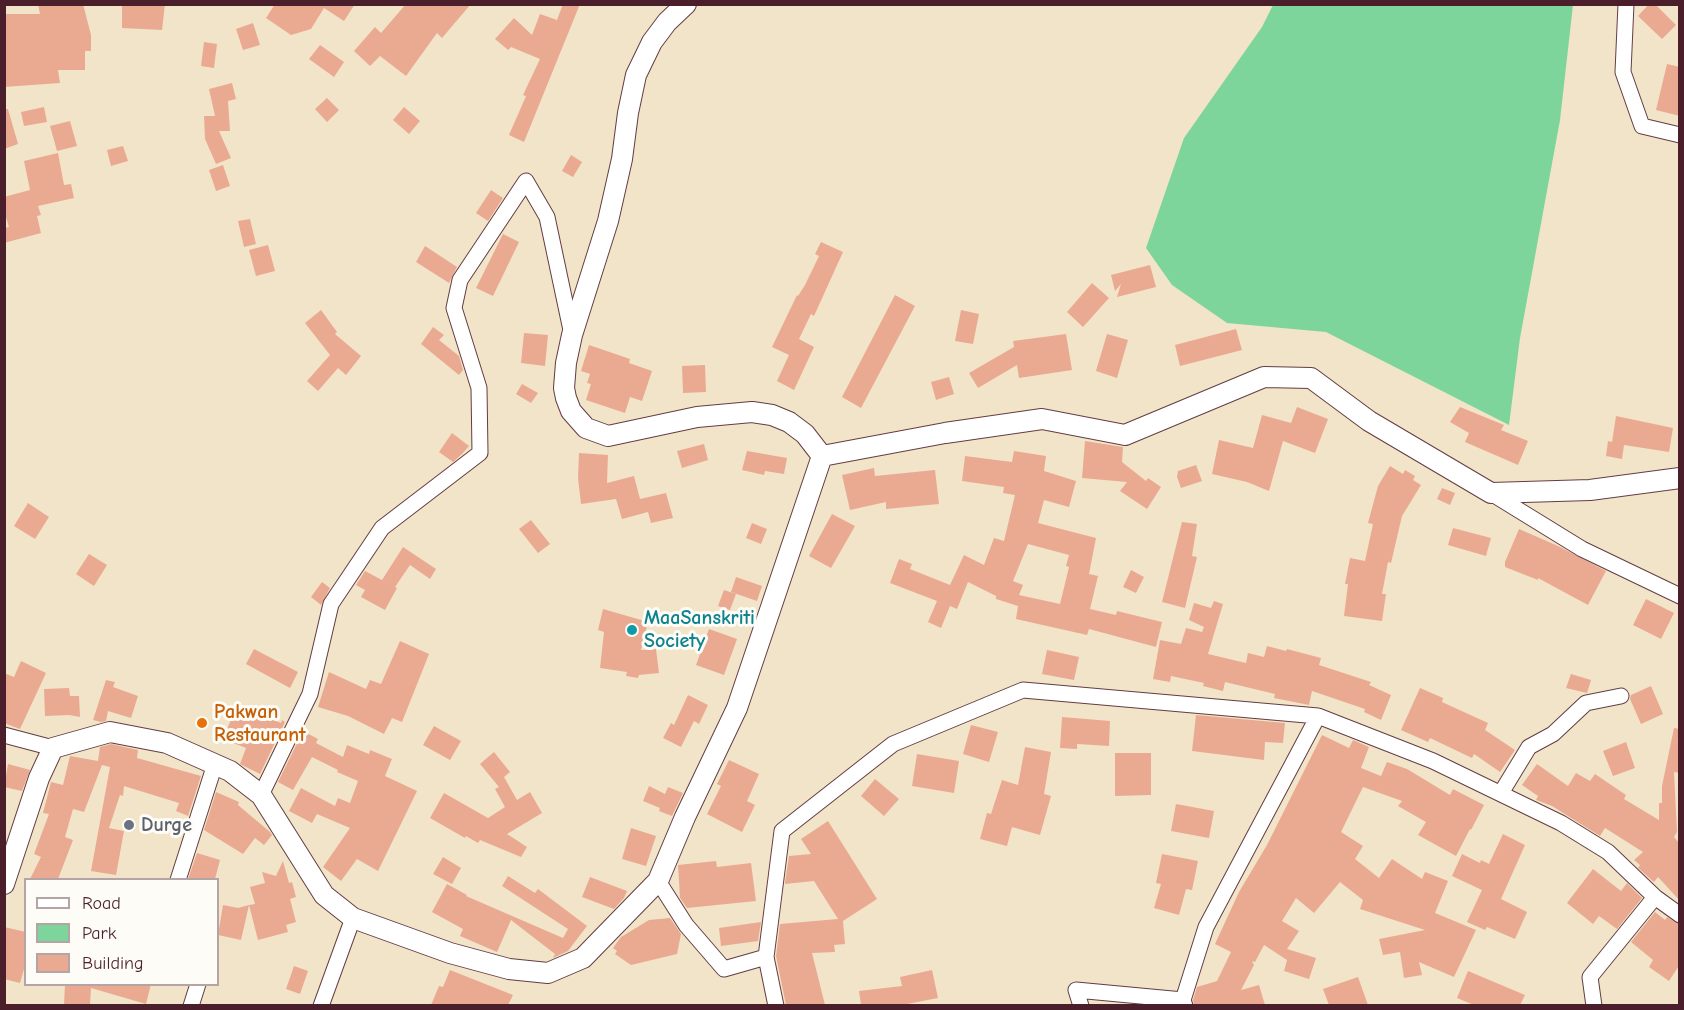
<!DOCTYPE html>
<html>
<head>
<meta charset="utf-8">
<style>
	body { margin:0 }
	#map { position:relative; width:1684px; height:1010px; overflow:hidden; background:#f2e4c8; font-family:"Comic Neue",sans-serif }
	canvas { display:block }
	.frame { position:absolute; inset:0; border:6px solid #4a1f2b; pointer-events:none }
	.legend { position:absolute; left:24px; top:878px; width:195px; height:108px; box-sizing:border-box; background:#fdfcf7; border:2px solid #b5a4a5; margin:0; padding:8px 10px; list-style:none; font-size:18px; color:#4a1f2b }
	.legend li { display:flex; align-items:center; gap:12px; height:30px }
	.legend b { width:30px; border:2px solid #b5a4a5 }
</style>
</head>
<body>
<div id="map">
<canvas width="1684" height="1010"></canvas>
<div class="frame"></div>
<ul class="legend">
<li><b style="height:8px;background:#fff"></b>Road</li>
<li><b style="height:16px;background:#7dd59b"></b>Park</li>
<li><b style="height:16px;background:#eaaa91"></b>Building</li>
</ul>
</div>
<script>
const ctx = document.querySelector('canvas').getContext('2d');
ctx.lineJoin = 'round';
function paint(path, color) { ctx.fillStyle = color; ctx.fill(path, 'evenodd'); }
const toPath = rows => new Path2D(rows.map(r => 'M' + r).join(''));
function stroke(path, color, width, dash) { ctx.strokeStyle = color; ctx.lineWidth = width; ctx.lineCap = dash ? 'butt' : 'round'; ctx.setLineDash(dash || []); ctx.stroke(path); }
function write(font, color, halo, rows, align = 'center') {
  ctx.font = font + ' "Comic Neue",sans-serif'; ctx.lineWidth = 6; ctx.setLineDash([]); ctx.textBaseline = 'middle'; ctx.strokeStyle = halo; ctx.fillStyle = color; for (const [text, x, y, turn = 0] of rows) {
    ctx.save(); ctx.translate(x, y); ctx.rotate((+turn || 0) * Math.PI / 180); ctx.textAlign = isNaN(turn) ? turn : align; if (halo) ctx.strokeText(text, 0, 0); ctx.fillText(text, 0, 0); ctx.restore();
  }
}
paint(toPath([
	[1273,5,1573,5,1560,120,1520,338,1509,425,1326,332,1227,323,1172,285,1146,248,1184,138,1262,27]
]), '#7dd59b');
paint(toPath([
	[38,4,83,4,91,35,91,51,85,51,85,70,58,70,60,83,4,87,4,14,40,14],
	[122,4,165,4,162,30,122,28],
	[275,4,355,4,344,21,324,8,311,29,291,35,266,18],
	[406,4,471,4,442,38,437,33,406,76,380,56,370,66,354,51,375,27,381,33],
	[563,4,580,4,524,142,509,135,526,96,523,95,540,59,511,47,508,50,495,39,514,18,532,35,540,14,557,20],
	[1649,4,1655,4,1676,25,1662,39,1638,16],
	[253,23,260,45,243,50,236,29],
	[204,42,217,44,214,68,201,66],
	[320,45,344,62,334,77,309,59],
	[1667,64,1680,67,1680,116,1656,110],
	[232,83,236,99,228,101,230,131,219,131,231,158,216,164,205,139,204,116,215,116,209,89],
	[327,98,339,110,327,122,315,109],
	[44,107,47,122,24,126,21,112],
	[404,107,420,121,409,134,393,120],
	[4,109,8,109,18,144,4,149],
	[70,121,77,146,57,151,50,126],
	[123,146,128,161,111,166,107,150],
	[58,153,64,185,71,184,74,198,38,206,41,215,37,216,41,233,4,243,4,228,9,227,4,211,4,197,30,190,24,161],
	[571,155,582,162,573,177,562,171],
	[223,165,230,186,216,191,209,170],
	[491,190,503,198,488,221,476,213],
	[250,219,256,244,244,247,238,221],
	[503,234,519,242,493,296,476,288],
	[821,242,843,252,814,316,811,314,799,339,814,347,794,390,777,381,789,355,772,347,797,295,798,296,805,285,819,256,815,254],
	[268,245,275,271,256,276,249,250],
	[425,246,457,267,449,283,416,262],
	[1150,265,1156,287,1117,297,1121,284,1115,291,1111,275],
	[1092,283,1109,298,1083,327,1067,312],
	[895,295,915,306,861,408,842,397],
	[321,310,337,332,335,334,361,356,346,375,338,368,318,391,307,381,330,355,305,323],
	[961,310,979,314,973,344,955,341],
	[433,327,444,335,439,340,459,356,463,370,459,375,421,344],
	[1236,329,1242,350,1180,366,1175,345],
	[524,333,548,335,545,366,521,363],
	[1066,334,1072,370,1019,378,1017,365,978,388,969,373,1014,347,1013,341],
	[1107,334,1128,340,1117,378,1096,371],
	[589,345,630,359,629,363,652,371,642,401,630,397,625,413,586,400,591,384,587,383,590,374,581,371],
	[705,365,706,392,683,393,682,366],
	[949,377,954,394,936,400,931,382],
	[522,384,538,393,531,403,516,394],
	[1297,407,1328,419,1315,453,1283,441,1269,491,1247,482,1212,474,1219,440,1253,448,1262,415,1291,423],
	[1460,407,1504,425,1501,430,1528,441,1518,465,1465,442,1469,433,1450,422],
	[1616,416,1673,428,1669,452,1624,445,1622,459,1606,456,1608,441,1612,442],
	[452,433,469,446,462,454,453,462,439,452],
	[1085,441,1123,447,1122,462,1146,481,1148,478,1161,487,1147,509,1120,491,1127,482,1082,478],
	[704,444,708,460,682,468,677,451],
	[747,451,787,458,784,474,765,471,764,475,742,470],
	[1014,451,1046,456,1044,471,1076,481,1069,507,1044,500,1038,523,1096,538,1089,574,1098,576,1090,609,1116,615,1117,611,1162,622,1156,647,1089,629,1087,635,1016,619,1018,606,996,599,996,596,968,582,957,609,950,606,941,628,928,622,937,601,890,583,899,559,912,564,910,569,950,585,964,555,984,565,994,538,1004,541,1015,495,1003,493,1004,487,962,481,965,456,1012,462],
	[1028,544,1069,555,1066,566,1069,567,1060,604,1019,595,1023,585,1013,581],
	[579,453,608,455,607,483,634,476,640,499,666,493,673,518,651,523,648,512,622,519,616,499,581,504,578,478],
	[1196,465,1202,481,1181,488,1177,477,1178,471],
	[1390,466,1403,474,1405,470,1415,476,1413,480,1421,485,1402,516,1391,563,1388,562,1382,594,1386,594,1382,621,1344,616,1348,584,1345,584,1350,558,1365,561,1373,524,1368,523,1378,486],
	[874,468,875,476,935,470,939,504,886,509,886,502,850,510,842,475],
	[1442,488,1455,493,1450,505,1437,499],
	[28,503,49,517,35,539,14,526],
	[832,514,855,526,831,568,809,556],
	[531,520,550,544,538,553,519,529],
	[1182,522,1197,524,1192,556,1197,557,1185,608,1162,602],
	[752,523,767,529,761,544,746,538],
	[1453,528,1491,538,1486,556,1448,545],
	[1519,529,1558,546,1606,571,1588,605,1538,578,1538,580,1505,567,1505,562],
	[403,547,436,569,430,579,410,565,395,587,397,588,385,610,361,597,365,590,356,585,365,571,382,580],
	[89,554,107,565,94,586,76,574],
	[1131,570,1144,577,1136,593,1123,587],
	[736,577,762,586,757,601,731,592],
	[322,582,330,588,321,605,311,597],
	[724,590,736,594,730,610,718,606],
	[1646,599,1674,613,1661,639,1633,625],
	[1214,601,1223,604,1208,654,1246,663,1248,653,1264,657,1267,646,1286,651,1287,649,1321,658,1319,665,1371,682,1369,685,1391,695,1381,720,1364,712,1365,709,1312,691,1309,705,1274,698,1275,694,1225,682,1223,691,1203,686,1204,683,1171,676,1170,682,1153,679,1160,640,1181,644,1186,628,1202,632,1204,627,1189,620,1194,603,1211,608],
	[603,609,648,622,641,650,656,649,659,673,639,675,638,678,626,676,627,672,600,668,604,632,598,630],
	[709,629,737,639,724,675,696,665],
	[400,641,429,654,402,722,392,718,384,734,348,716,318,707,329,672,366,689,370,680,381,684],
	[254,649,298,672,290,688,246,664],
	[1047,650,1079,657,1074,680,1042,674],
	[21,661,46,673,20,729,4,723,4,673,14,677],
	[1571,674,1591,680,1587,693,1566,688],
	[106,680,115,682,113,687,138,696,131,718,108,711,106,721,101,722,93,720],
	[1651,686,1663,714,1641,724,1630,699,1631,695],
	[69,688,70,696,79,696,80,717,69,715,45,716,44,689],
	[1420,688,1443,698,1442,702,1488,723,1485,730,1515,750,1500,772,1474,754,1472,758,1430,738,1428,742,1401,730],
	[688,695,708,705,699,724,694,721,681,747,663,738,671,723,674,725],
	[237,705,281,723,282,720,285,722,260,774,240,764,246,748,223,739],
	[1196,715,1285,723,1283,743,1265,742,1264,760,1192,751],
	[1062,717,1110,721,1109,746,1077,744,1077,749,1060,748],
	[971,725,998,732,989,762,963,754],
	[434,726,461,741,450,760,423,745],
	[1674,728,1680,729,1680,773,1674,772,1677,832,1674,837,1680,844,1680,901,1658,877,1654,882,1638,868,1640,865,1634,860,1643,852,1605,828,1600,836,1552,806,1536,800,1538,796,1522,785,1537,764,1568,786,1576,773,1590,781,1595,774,1626,795,1624,799,1659,820,1659,803,1662,803,1662,786],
	[303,731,318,739,316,743,343,757,347,745,369,754,370,750,392,759,385,776,417,791,378,871,357,859,341,881,323,867,350,828,317,814,312,823,289,811,301,788,335,806,338,798,350,803,358,781,337,772,338,770,312,757,293,790,278,782],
	[1322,735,1349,748,1353,740,1369,747,1361,768,1381,776,1387,762,1407,769,1450,795,1453,789,1484,805,1471,830,1470,829,1456,856,1418,835,1426,822,1398,806,1402,801,1363,787,1341,832,1363,846,1355,859,1379,878,1392,859,1422,879,1425,872,1448,881,1435,913,1476,930,1454,977,1419,962,1422,975,1404,978,1400,952,1383,955,1379,939,1425,930,1360,909,1363,900,1340,882,1314,913,1296,898,1282,921,1299,931,1287,949,1316,958,1309,979,1284,971,1287,960,1264,945,1255,962,1252,961,1254,965,1241,990,1259,985,1265,1005,1194,1005,1193,1000,1197,987,1217,981,1231,952,1215,944,1239,892,1267,845],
	[1626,742,1635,768,1613,776,1603,751],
	[111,744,138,750,137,758,201,776,188,816,176,811,179,803,124,786,123,796,120,795,109,828,124,831,116,875,91,871,110,767,102,765,84,812,73,809,65,837,73,840,58,879,30,879,41,857,34,854,49,814,43,813,51,782,63,785,70,756,98,761,100,747],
	[1025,747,1051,752,1044,794,1051,796,1040,835,1012,827,1007,846,980,839,987,813,991,814,1002,780,1018,785],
	[494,752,510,772,504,777,517,800,530,792,542,813,507,834,527,847,521,857,480,840,478,843,466,836,465,838,430,818,444,793,488,818,505,807,495,789,499,787,480,764],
	[1115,753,1151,753,1151,795,1115,796],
	[917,754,959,761,954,793,912,786],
	[729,760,759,774,747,801,755,805,742,832,707,814,721,786,717,784],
	[8,764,30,770,22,791,4,787],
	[875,779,899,799,884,816,861,796],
	[649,786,665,794,668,787,683,793,672,816,659,811,660,808,643,801],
	[216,792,239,802,238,805,270,832,272,835,264,845,255,838,243,854,204,830],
	[1176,804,1214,811,1209,838,1171,831],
	[828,821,877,899,843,921,845,944,834,945,835,952,812,953,825,1005,786,1005,776,956,780,924,838,919,814,881,785,884,785,882,789,856,811,854,801,839],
	[631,828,656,836,646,866,622,859],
	[1503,834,1525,845,1501,899,1527,912,1515,939,1487,927,1485,930,1467,922,1482,890,1452,876,1462,854,1480,863,1481,860,1489,864],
	[197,853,220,860,215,879,188,879],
	[1162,854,1198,861,1192,890,1186,889,1179,915,1154,908,1161,884,1156,883],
	[443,857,461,868,452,884,433,874],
	[283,861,289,883,292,882,296,897,290,899,296,922,286,925,288,932,258,940,249,905,255,904,250,887,265,883,262,872,276,876],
	[716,861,717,867,751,863,756,901,687,908,680,898,678,865],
	[1593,869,1621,891,1627,883,1642,898,1617,929,1599,916,1593,924,1567,903],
	[508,876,535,893,538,889,587,926,568,951,553,958,555,954,511,920,497,952,460,936,463,929,432,912,447,884,467,895,466,896,563,938,568,929,502,886],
	[590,877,627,891,624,898,614,909,582,897],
	[223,905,238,908,249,905,241,940,218,935],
	[1655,912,1665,920,1667,917,1680,925,1680,964,1669,981,1649,967,1653,960,1631,942],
	[670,918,681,934,677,954,631,965,615,954,617,951,613,948,621,937,649,920],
	[761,922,758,941,721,946,719,928],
	[4,927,26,932,26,962,20,983,4,979],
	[294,966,308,971,300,994,286,989],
	[450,970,513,995,508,1005,431,1005,439,986,443,987],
	[932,970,938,998,902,1005,861,1005,859,991,902,986,900,977],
	[1468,971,1525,995,1520,1005,1474,1005,1457,998],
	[1358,977,1368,1005,1329,1005,1323,989],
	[65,984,91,986,151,984,146,1004,91,988,90,1005,64,1005]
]), '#eaaa91');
const minor = toPath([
	[1626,4,1623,72,1642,126,1680,135],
	[1491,493,1582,549,1680,596],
	[4,735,53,748],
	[1501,793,1529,747,1553,734,1586,703,1621,696],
	[261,795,310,694,331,604,382,528,480,453,479,388,454,308,460,280,526,181,547,217,572,335],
	[178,880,215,764],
	[658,881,686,925,724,969,766,957],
	[191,1006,198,984],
	[321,1006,353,918],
	[776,1006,766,957,782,831,893,744,1023,690,1318,716,1433,761,1561,823,1608,852,1655,897],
	[1081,1006,1076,990,1183,1000],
	[1185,1006,1183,1000,1206,927,1318,716],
	[1594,1006,1590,977,1655,897,1680,915]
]);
const major = toPath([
	[686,4,667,22,652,42,636,75,628,113,622,159,608,221,572,335,566,363,564,388,566,398,571,411,586,428,608,436,697,417,752,412,772,415,789,422,805,434,822,456],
	[822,456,945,433,1042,419,1125,435,1264,377,1311,378,1369,421,1491,493,1590,490,1680,478],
	[4,884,39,778,53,748,110,732,167,743,230,771,261,795,324,895,353,918,450,953,509,969,548,973,583,958,658,881,685,817,737,708,822,456]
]);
stroke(minor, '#633d43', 17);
stroke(major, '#633d43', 22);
stroke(minor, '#fff', 15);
stroke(major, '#fff', 20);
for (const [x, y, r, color] of [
	[632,630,6,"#0f9aa8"],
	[202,723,6,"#e8710a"],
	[129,825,6,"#6b7280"]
]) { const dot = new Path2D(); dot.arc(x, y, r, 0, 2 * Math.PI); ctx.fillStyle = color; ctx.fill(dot); stroke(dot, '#fdfcf7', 2); }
write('bold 20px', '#0d838f', '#fdfcf7', [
	["MaaSanskriti",644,618],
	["Society",644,641]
], 'left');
write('bold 20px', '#c56008', '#fdfcf7', [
	["Pakwan",214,712],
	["Restaurant",214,735]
], 'left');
write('bold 20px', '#5b616d', '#fdfcf7', [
	["Durge",141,825]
], 'left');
</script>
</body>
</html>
